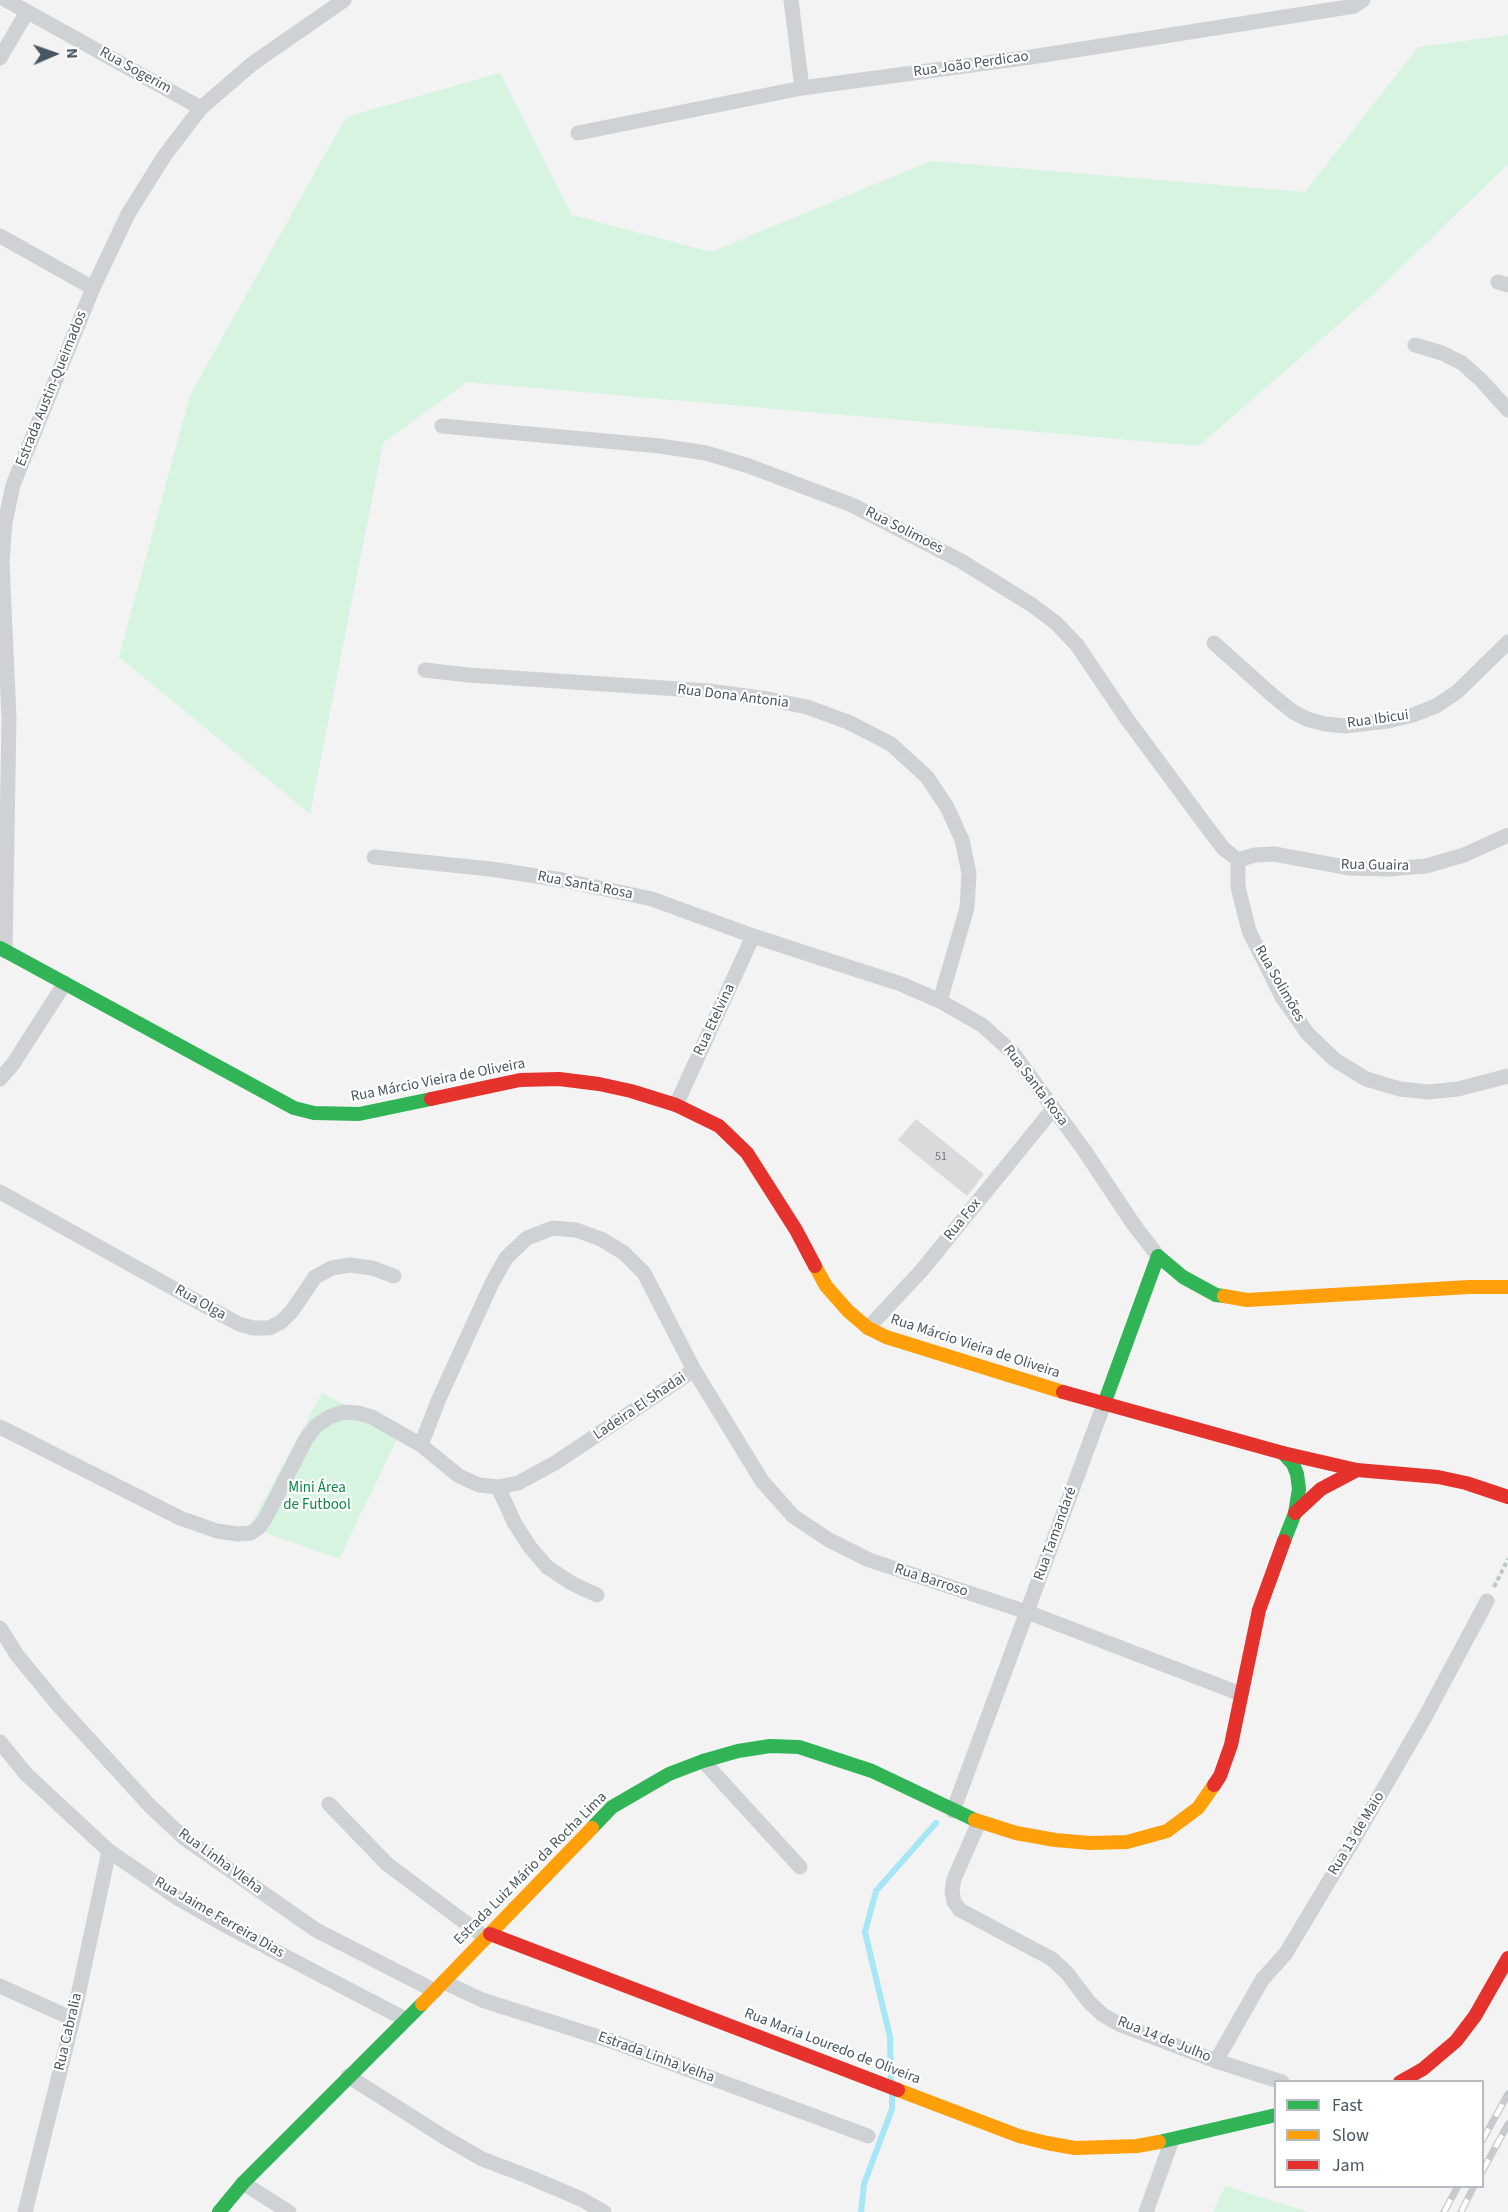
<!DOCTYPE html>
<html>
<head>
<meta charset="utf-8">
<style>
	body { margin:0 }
	#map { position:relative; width:1508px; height:2212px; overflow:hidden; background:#f3f3f3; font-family:"Source Sans 3",sans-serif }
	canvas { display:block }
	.legend { position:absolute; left:1274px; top:2080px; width:210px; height:108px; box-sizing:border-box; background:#fff; border:2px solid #b5bbc0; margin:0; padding:8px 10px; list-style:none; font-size:18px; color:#475661 }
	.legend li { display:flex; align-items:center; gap:12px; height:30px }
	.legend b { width:30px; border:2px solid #b5bbc0 }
	.north { position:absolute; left:24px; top:24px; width:60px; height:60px; -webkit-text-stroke:4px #fff; paint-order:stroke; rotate:88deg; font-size:16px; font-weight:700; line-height:24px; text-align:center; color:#475661 }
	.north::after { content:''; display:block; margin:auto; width:21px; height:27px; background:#475661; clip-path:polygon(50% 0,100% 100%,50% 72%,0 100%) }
</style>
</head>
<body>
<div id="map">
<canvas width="1508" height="2212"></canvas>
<ul class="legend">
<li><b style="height:8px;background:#30b455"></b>Fast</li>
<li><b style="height:8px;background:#ff9f0a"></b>Slow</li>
<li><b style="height:8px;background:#e5322d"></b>Jam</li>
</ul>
<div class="north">N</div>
</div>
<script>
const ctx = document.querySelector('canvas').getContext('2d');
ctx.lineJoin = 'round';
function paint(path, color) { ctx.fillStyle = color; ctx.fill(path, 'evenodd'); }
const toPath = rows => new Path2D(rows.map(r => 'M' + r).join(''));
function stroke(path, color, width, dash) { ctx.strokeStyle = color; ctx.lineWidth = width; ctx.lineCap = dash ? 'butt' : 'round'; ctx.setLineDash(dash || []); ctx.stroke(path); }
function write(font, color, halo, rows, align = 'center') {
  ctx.font = font + ' "Source Sans 3",sans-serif'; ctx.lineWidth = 4.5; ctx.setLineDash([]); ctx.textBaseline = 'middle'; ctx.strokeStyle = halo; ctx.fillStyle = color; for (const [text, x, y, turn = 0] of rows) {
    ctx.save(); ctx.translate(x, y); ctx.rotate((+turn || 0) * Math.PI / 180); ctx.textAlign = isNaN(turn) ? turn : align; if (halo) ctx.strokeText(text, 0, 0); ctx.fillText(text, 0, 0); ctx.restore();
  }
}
paint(toPath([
	[1508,35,1508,164,1379,289,1199,446,467,382,383,443,310,814,119,657,190,395,346,117,500,73,572,215,711,252,931,161,1305,192,1418,47],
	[322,1393,399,1435,339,1559,249,1527],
	[1225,2186,1309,2212,1213,2212]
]), '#d6f4e0');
stroke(toPath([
	[891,2082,890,2037,865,1932,876,1891,936,1823],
	[861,2212,864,2184,892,2109,892,2092]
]), '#a7e6f4', 6);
paint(toPath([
	[916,1119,984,1174,967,1196,898,1140]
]), '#dadadc');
stroke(toPath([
	[1494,1587,1508,1559]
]), '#bbc9c4', 4, [4.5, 3]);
stroke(toPath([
	[6,0,201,108],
	[791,0,802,88],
	[0,58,27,12],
	[578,133,802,88,1031,57,1342,8,1354,6,1363,0],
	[0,236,93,288],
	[1498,282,1508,285],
	[1415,345,1442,353,1462,363,1481,380,1508,410],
	[442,426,660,446,706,453,749,466,852,505,961,561,1032,605,1056,623,1077,645,1127,719,1210,831,1223,848,1238,860],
	[1214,643,1271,694,1293,712,1307,719,1325,724,1345,726,1388,721,1413,715,1436,706,1457,692,1508,642],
	[425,670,468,675,709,691,768,699,807,707,848,722,891,744,927,777,947,807,962,840,969,873,967,908,940,1001],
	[374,857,491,869,562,880,652,899,753,936,901,984,940,1001,982,1025,1013,1053,1084,1150,1134,1225,1158,1256],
	[1238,860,1238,887,1249,931,1282,997,1308,1034,1335,1060,1366,1079,1400,1089,1428,1092,1458,1089,1508,1076],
	[1238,860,1255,855,1274,854,1350,868,1389,869,1426,866,1464,855,1508,835],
	[5,951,9,718,2,562,5,523,13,485,93,288,128,214,165,155,201,108,252,64,344,0],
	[0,1079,13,1064,65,983],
	[676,1105,753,936],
	[0,1192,189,1297,239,1324,253,1328,269,1328,281,1322,292,1311,315,1277,332,1268,350,1265,372,1268,394,1276],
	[868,1328,922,1270,1053,1109],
	[694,1370,762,1481,793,1516,829,1540,869,1560,1027,1612,1241,1694],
	[0,1427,180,1518,217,1531,238,1534,251,1533,259,1527,265,1519,306,1439,316,1426,329,1417,343,1412,358,1413,372,1417,421,1445,459,1476,479,1485,498,1487,518,1483,555,1463,694,1370,644,1273,624,1253,601,1239,576,1230,553,1228,527,1238,506,1258,492,1283,438,1401,421,1445],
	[498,1487,515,1524,530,1547,547,1567,573,1584,597,1595],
	[0,1628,17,1655,58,1705,149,1805,184,1838,316,1930,435,1991],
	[0,1742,26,1774,109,1851,179,1899,223,1924,405,2019],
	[703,1761,800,1867],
	[329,1804,387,1864,486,1938],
	[953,1811,1104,1404],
	[979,1822,954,1879,952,1891,954,1902,960,1910,1052,1959,1067,1973,1089,2002,1103,2015,1121,2025,1216,2061,1282,2082],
	[444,1982,482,2000,611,2041,868,2136],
	[0,1986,73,2019],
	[1216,2061,1262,1980,1286,1953,1356,1836,1424,1719,1487,1601],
	[348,2076,444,2137,482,2159,527,2176,581,2199,604,2212],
	[243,2183,289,2212],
	[25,2212,73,2019,109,1851],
	[1146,2212,1172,2140]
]), '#ced2d4', 15);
stroke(toPath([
	[0,948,294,1108,314,1113,359,1114,431,1099],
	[1104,1404,1158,1256,1183,1277,1216,1295,1224,1296],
	[1283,1453,1293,1464,1297,1474,1299,1489,1295,1513,1284,1541],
	[592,1828,612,1807,669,1774,703,1761,738,1751,770,1746,799,1747,872,1771,975,1820],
	[1159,2142,1276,2115],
	[219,2212,243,2183,422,2004]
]), '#30b455', 14);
stroke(toPath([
	[815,1266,826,1286,848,1311,868,1328,886,1337,1063,1392],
	[1224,1296,1247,1300,1469,1287,1508,1287],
	[975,1820,1016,1833,1055,1840,1090,1843,1127,1842,1167,1831,1198,1808,1214,1785],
	[422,2004,592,1828],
	[898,2090,1019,2136,1047,2143,1075,2148,1137,2146,1159,2142]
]), '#ff9f0a', 14);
stroke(toPath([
	[431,1099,520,1080,559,1079,599,1084,631,1091,676,1105,719,1126,747,1153,796,1230,815,1266],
	[1063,1392,1283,1453,1357,1470,1438,1477,1466,1483,1508,1497],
	[1295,1513,1321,1489,1357,1470],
	[1214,1785,1220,1776,1231,1745,1259,1610,1284,1541],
	[490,1934,898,2090],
	[1400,2082,1423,2069,1456,2041,1475,2016,1508,1958]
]), '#e5322d', 14);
const rail = toPath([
	[1482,2141,1508,2094],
	[1482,2172,1508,2124],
	[1444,2212,1458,2186],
	[1461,2212,1474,2186]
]);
stroke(rail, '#c8cbcd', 7);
stroke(rail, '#fff', 4.5, [14]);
write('12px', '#6d7881', null, [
	["51",941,1157]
]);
write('15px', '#475661', '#fff', [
	["Rua João Perdicao",971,65,-8],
	["Rua Sogerim",135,71,29],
	["Estrada Austin-Queimados",52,389,-68],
	["Rua Solimoes",904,531,27],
	["Rua Dona Antonia",733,697,7],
	["Rua Ibicui",1378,720,-8],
	["Rua Guaira",1375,866,1],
	["Rua Santa Rosa",585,886,11],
	["Rua Solimões",1279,984,60],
	["Rua Etelvina",715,1020,-65],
	["Rua Márcio Vieira de Oliveira",438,1081,-11],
	["Rua Santa Rosa",1035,1086,53],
	["Rua Fox",963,1220,-51],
	["Rua Olga",200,1303,29],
	["Rua Márcio Vieira de Oliveira",975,1347,18],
	["Ladeira El Shadai",640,1407,-34],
	["Rua Tamandaré",1056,1534,-70],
	["Rua Barroso",931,1581,18],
	["Rua 13 de Maio",1357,1834,-59],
	["Rua Linha Vleha",220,1862,36],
	["Estrada Luiz Mário da Rocha Lima",531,1869,-45],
	["Rua Jaime Ferreira Dias",219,1918,30],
	["Rua Cabralia",69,2032,-77],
	["Rua 14 de Julho",1164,2040,22],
	["Rua Maria Louredo de Oliveira",832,2047,21],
	["Estrada Linha Velha",656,2058,20]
]);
write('15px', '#0f8647', '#fff', [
	["Mini Área",317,1489],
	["de Futbool",317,1506]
]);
</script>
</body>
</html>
